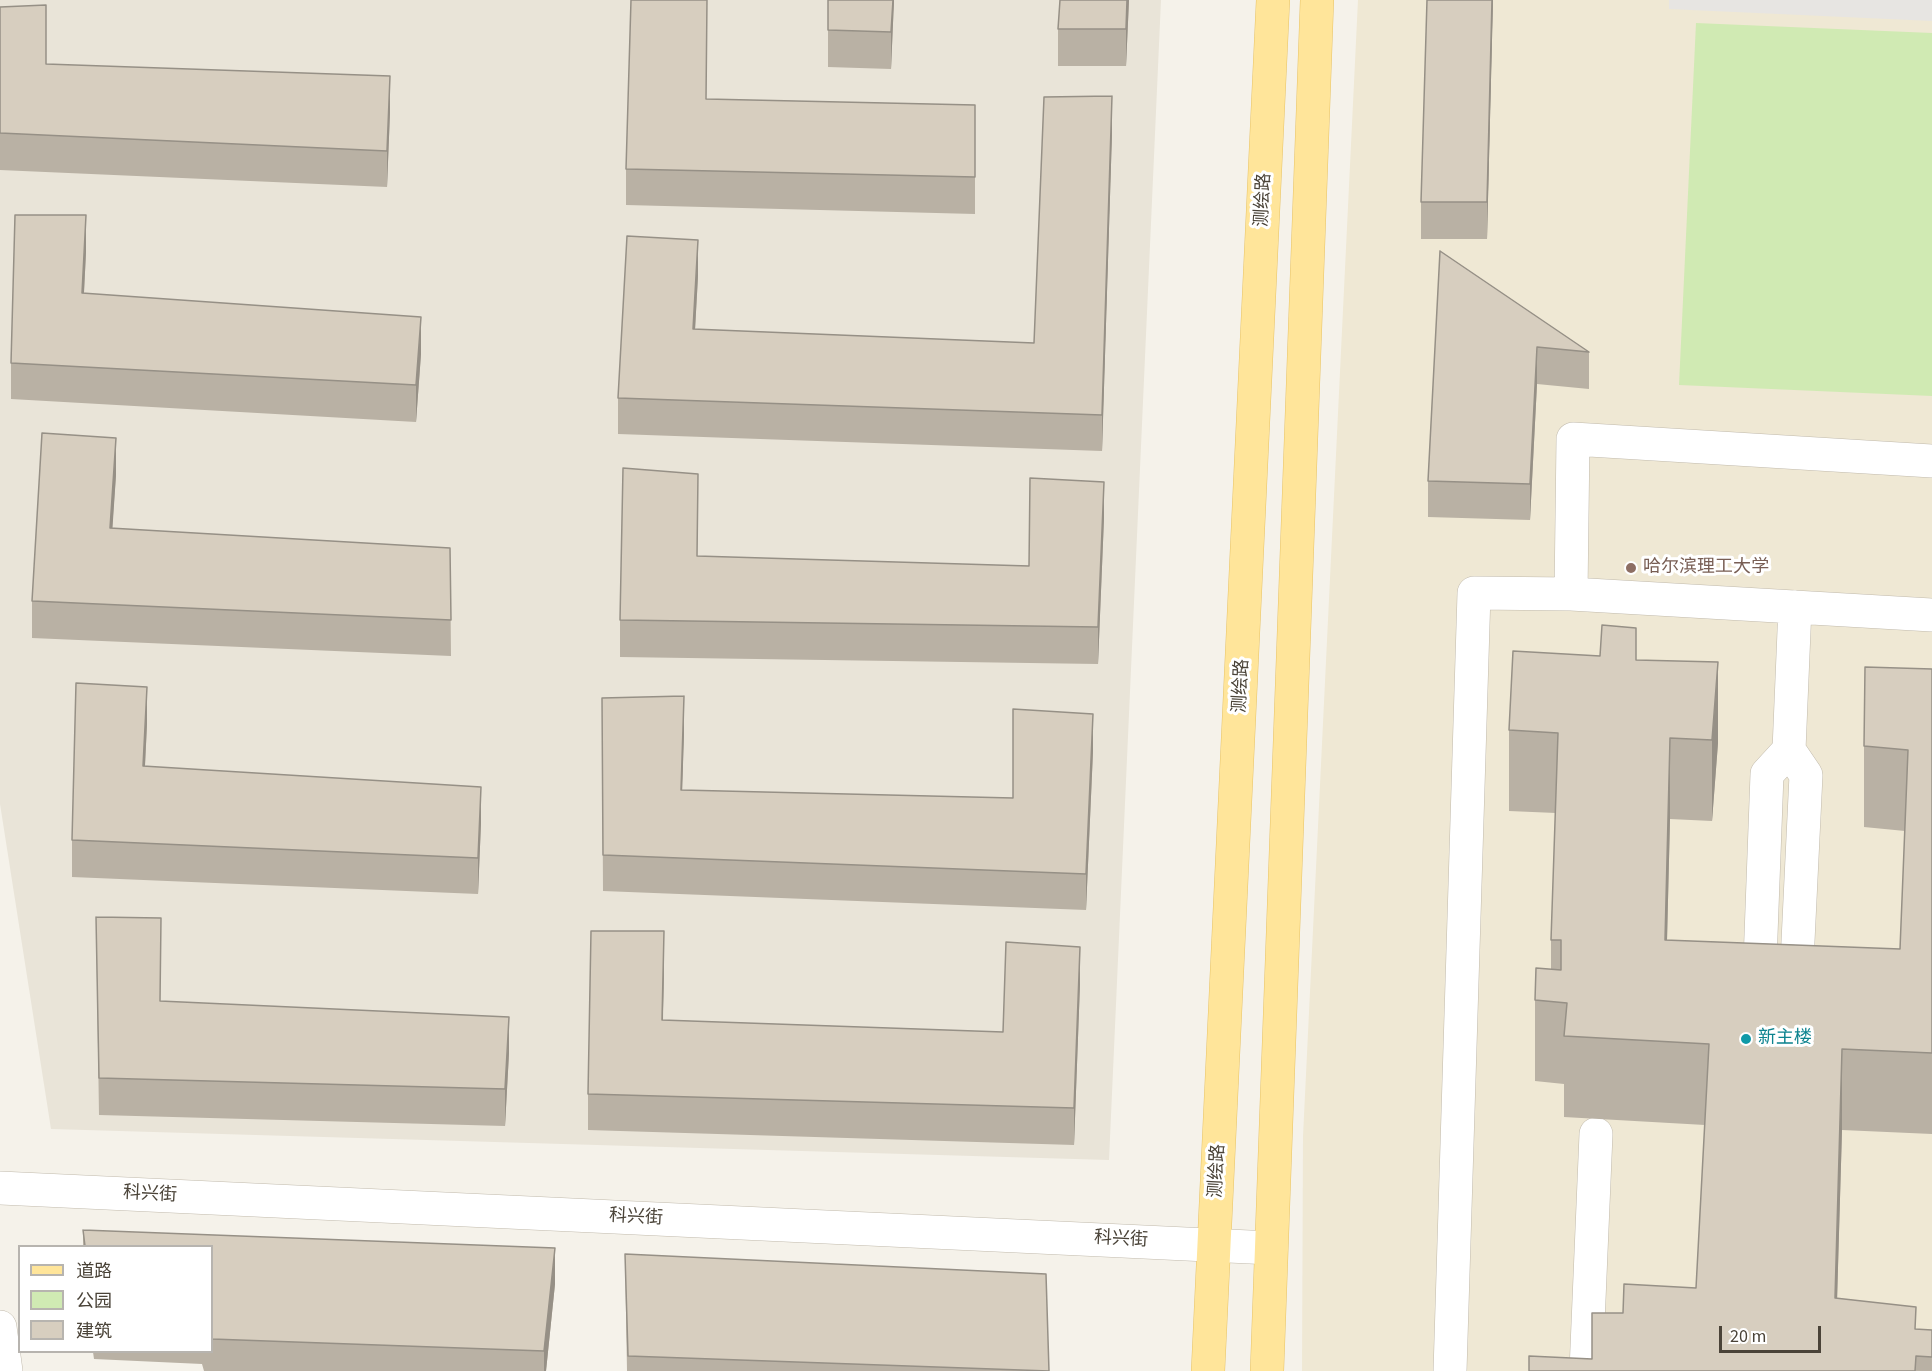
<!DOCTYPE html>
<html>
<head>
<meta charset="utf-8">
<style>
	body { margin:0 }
	#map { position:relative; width:1932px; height:1371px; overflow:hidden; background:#f5f2ea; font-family:"Source Sans 3","Noto Sans SC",sans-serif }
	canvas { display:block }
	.legend { position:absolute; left:18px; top:1245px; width:195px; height:108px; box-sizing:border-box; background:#fff; border:2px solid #b7b4af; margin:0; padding:8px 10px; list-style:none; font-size:18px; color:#4a4338 }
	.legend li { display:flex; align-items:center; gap:12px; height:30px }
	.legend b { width:30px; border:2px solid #b7b4af }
	.scale { position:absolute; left:1719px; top:1326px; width:102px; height:27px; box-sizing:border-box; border:3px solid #4a4338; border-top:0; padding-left:8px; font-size:18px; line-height:21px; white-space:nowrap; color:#4a4338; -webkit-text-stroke:4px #fff; paint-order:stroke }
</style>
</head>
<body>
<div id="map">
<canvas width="1932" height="1371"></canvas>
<ul class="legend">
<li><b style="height:8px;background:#ffe59a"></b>道路</li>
<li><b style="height:16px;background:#d0eab3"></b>公园</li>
<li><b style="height:16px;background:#d7cebf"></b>建筑</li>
</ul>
<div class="scale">20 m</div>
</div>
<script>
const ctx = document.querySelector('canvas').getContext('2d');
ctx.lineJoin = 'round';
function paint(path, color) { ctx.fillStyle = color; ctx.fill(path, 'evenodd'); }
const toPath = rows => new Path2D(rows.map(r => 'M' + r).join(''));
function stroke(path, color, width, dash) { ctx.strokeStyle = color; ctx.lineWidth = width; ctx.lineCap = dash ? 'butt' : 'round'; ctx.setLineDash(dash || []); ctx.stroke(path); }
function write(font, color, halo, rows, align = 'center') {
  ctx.font = font + ' "Source Sans 3","Noto Sans SC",sans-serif'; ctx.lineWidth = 6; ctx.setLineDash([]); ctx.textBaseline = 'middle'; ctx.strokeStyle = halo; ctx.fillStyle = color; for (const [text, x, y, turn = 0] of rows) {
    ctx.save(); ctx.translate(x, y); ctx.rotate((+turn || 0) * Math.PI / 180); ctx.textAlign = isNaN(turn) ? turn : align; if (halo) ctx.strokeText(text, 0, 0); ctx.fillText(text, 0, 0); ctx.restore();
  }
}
paint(toPath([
	[0,0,1161,0,1109,1160,51,1129,0,804]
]), '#e9e4d8');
paint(toPath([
	[1358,0,1932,0,1932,1371,1302,1371,1303,1136]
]), '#efe8d4');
paint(toPath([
	[1696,23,1932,33,1932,396,1679,385]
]), '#d0eab3');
paint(toPath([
	[1669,0,1932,0,1932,21,1669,9]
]), '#e7e5e2');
const minor = toPath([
	[1571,594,1932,615],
	[1789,750,1767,774,1760,962,1797,962,1806,775,1789,750,1795,607],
	[0,1188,1271,1248],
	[0,1327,6,1371],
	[1450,1371,1474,593,1571,594,1573,439,1932,461],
	[1586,1371,1596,1134]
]);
const major = toPath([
	[1208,1371,1273,0],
	[1267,1371,1317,0]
]);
stroke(minor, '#c1baac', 34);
stroke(major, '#e7c367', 34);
stroke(minor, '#fff', 33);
stroke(major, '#ffe59a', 33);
paint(toPath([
	[707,0,706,99,975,105,975,214,626,205,626,169],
	[894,0,891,69,828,67,828,30],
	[1129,0,1126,66,1058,66,1058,29],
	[1493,0,1487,239,1421,239,1421,202],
	[0,7,46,64,390,112,387,187,0,170],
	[1112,133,1102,451,618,434,618,398,698,276,695,329,1034,343],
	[1440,251,1589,352,1589,389,1537,384,1530,520,1428,517,1428,481],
	[86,252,84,293,421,354,416,422,11,399,11,363],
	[116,475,112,529,450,548,451,656,32,638,32,601],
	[698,510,697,556,1029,566,1104,518,1098,664,620,657,620,620],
	[1600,656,1636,660,1718,743,1712,821,1670,819,1667,940,1900,949,1905,831,1864,827,1864,746,1932,669,1932,1134,1842,1130,1837,1299,1916,1329,1932,1330,1932,1371,1529,1371,1592,1359,1623,1313,1696,1288,1705,1125,1564,1117,1564,1084,1535,1081,1535,1000,1551,969,1551,940,1556,813,1509,811,1509,730],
	[602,698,684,733,682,790,1013,798,1093,751,1086,910,603,891],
	[147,724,145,767,481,823,478,894,72,877,72,840],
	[96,917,160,1001,509,1053,505,1126,99,1115],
	[664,967,663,1020,1003,1032,1080,984,1074,1145,588,1130,588,1094],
	[83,1230,555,1284,546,1371,204,1371,202,1364,94,1359,93,1352,212,1352,212,1246,83,1246],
	[625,1254,1049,1371,627,1371]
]), '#b9b1a4');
paint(toPath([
	[893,0,894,0,891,69,891,32],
	[1127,0,1129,0,1126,66,1126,29],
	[1492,0,1493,0,1487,239,1487,202],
	[390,76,390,112,387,187,387,151],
	[1112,96,1112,133,1102,451,1102,415],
	[86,215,86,252,82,330,82,293],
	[698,240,698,276,693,366,693,329],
	[421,317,421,354,416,422,416,385],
	[1537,347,1537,384,1530,520,1530,484],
	[116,438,116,475,110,565,110,528],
	[1104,482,1104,518,1098,664,1098,627],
	[1718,662,1718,743,1712,821,1712,740],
	[147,687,147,724,143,803,143,766],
	[684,696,684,733,681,827,681,790],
	[1093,714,1093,751,1086,910,1086,874],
	[1670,738,1670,819,1665,1021,1665,940],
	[481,787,481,823,478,894,478,858],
	[664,931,664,967,662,1056,662,1020],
	[1080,947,1080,984,1074,1145,1074,1108],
	[509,1017,509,1053,505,1126,505,1089],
	[1842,1049,1842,1130,1835,1371,1835,1298],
	[555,1248,555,1284,546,1371,544,1371,544,1351]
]), '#969086');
const building = toPath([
	[631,0,707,0,706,99,975,105,975,177,626,169,631,0],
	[828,0,893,0,891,32,828,30,828,0],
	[1060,0,1127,0,1126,29,1058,29,1060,0],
	[1427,0,1492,0,1487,202,1421,202,1427,0],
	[46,5,46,64,390,76,387,151,0,133,0,7,46,5],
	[1112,96,1102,415,618,398,627,236,698,240,693,329,1034,343,1044,97,1112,96],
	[15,215,86,215,82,293,421,317,416,385,11,363,15,215],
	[1440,251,1589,352,1537,347,1530,484,1428,481,1440,251],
	[42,433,116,438,110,528,450,548,451,620,32,601,42,433],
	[623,468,698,474,697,556,1029,566,1030,478,1104,482,1098,627,620,620,623,468],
	[1602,625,1636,628,1636,660,1718,662,1712,740,1670,738,1665,940,1900,949,1908,750,1864,746,1865,667,1932,669,1932,1053,1842,1049,1835,1298,1916,1307,1915,1329,1932,1330,1932,1357,1916,1356,1915,1371,1529,1371,1529,1356,1592,1359,1592,1313,1623,1313,1624,1284,1696,1288,1709,1044,1564,1036,1567,1003,1535,1000,1536,968,1561,970,1561,940,1551,940,1558,733,1509,730,1513,651,1600,656,1602,625],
	[76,683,147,687,143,766,481,787,478,858,72,840,76,683],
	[684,696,681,790,1013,798,1013,709,1093,714,1086,874,603,855,602,698,684,696],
	[96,917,161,918,160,1001,509,1017,505,1089,99,1078,96,917],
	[591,931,664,931,662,1020,1003,1032,1006,942,1080,947,1074,1108,588,1094,591,931],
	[83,1230,555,1248,544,1351,212,1339,212,1246,85,1246,83,1230],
	[625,1254,1046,1274,1049,1371,628,1356,625,1254]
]);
paint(building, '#d7cebf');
stroke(building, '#969086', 1.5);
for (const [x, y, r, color] of [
	[1631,568,6,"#8d6e63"],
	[1746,1039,6,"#0f9aa8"]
]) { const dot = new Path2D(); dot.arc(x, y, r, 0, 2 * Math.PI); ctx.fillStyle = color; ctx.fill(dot); stroke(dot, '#fff', 2); }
write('18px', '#4a4338', '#fff', [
	["测绘路",1264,200,-87],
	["测绘路",1242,686,-87],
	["测绘路",1218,1171,-87],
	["科兴街",150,1195,3],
	["科兴街",636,1218,3],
	["科兴街",1121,1240,3]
]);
write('18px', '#785e54', '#fff', [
	["哈尔滨理工大学",1643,568]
], 'left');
write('18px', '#0d838f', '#fff', [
	["新主楼",1758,1039]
], 'left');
</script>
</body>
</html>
